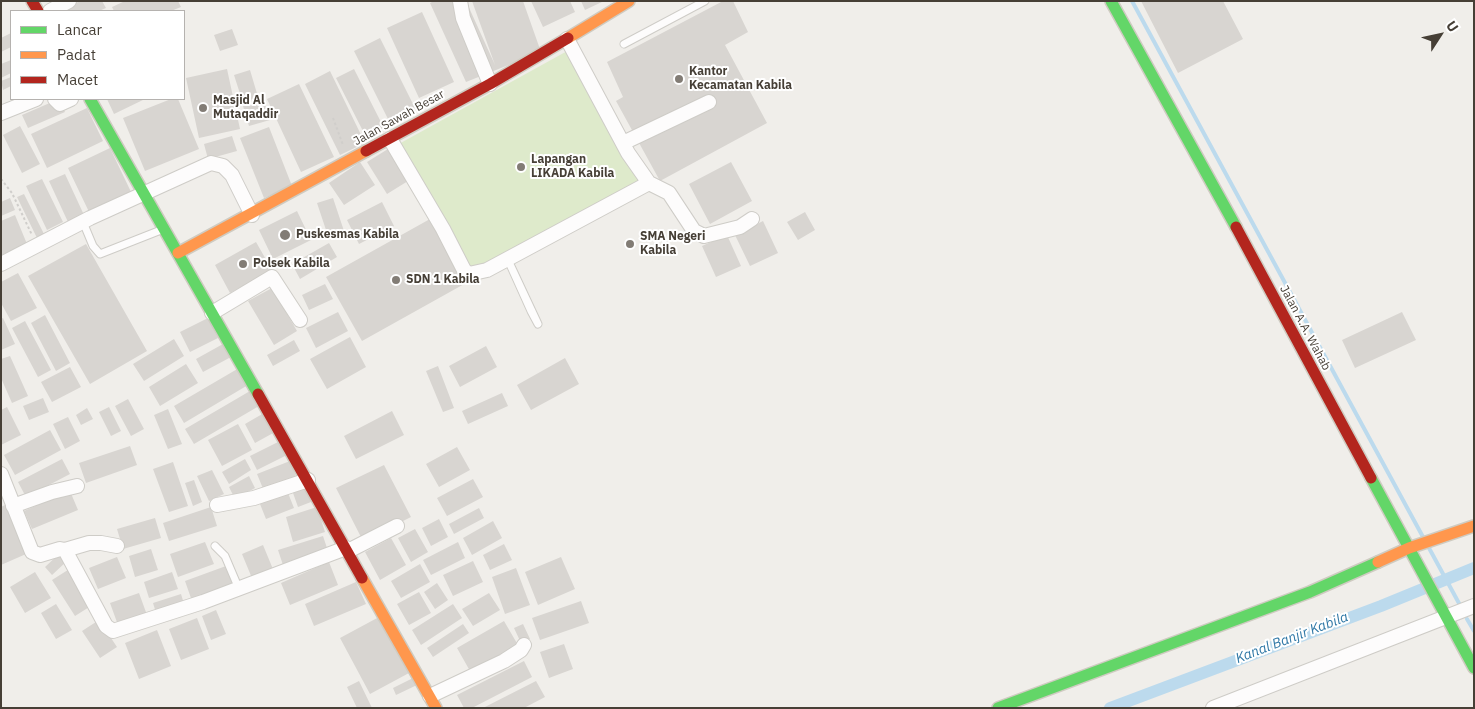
<!DOCTYPE html>
<html>
<head>
<meta charset="utf-8">
<style>
	body { margin:0 }
	#map { position:relative; width:1475px; height:709px; overflow:hidden; background:#f0eeea; font-family:"IBM Plex Sans",sans-serif }
	canvas { display:block }
	.frame { position:absolute; inset:0; border:2px solid #463f36; pointer-events:none }
	.legend { position:absolute; left:10px; top:10px; width:175px; height:90px; box-sizing:border-box; background:#fff; border:1px solid #b5b2af; margin:0; padding:6px 9px; list-style:none; font-size:15px; color:#463f36 }
	.legend li { display:flex; align-items:center; gap:10px; height:25px }
	.legend b { width:25px; border:1px solid #b5b2af }
	.north { position:absolute; left:1415px; top:10px; width:50px; height:50px; -webkit-text-stroke:4px #fff; paint-order:stroke; rotate:55deg; font-size:14px; font-weight:700; line-height:20px; text-align:center; color:#463f36 }
	.north::after { content:''; display:block; margin:auto; width:18px; height:22px; background:#463f36; clip-path:polygon(50% 0,100% 100%,50% 72%,0 100%) }
</style>
</head>
<body>
<div id="map">
<canvas width="1475" height="709"></canvas>
<div class="frame"></div>
<ul class="legend">
<li><b style="height:6px;background:#63d668"></b>Lancar</li>
<li><b style="height:6px;background:#ff974d"></b>Padat</li>
<li><b style="height:6px;background:#b3261e"></b>Macet</li>
</ul>
<div class="north">U</div>
</div>
<script>
const ctx = document.querySelector('canvas').getContext('2d');
ctx.lineJoin = 'round';
function paint(path, color) { ctx.fillStyle = color; ctx.fill(path, 'evenodd'); }
const toPath = rows => new Path2D(rows.map(r => 'M' + r).join(''));
function stroke(path, color, width, dash) { ctx.strokeStyle = color; ctx.lineWidth = width; ctx.lineCap = dash ? 'butt' : 'round'; ctx.setLineDash(dash || []); ctx.stroke(path); }
function write(font, color, halo, rows, align = 'center') {
  ctx.font = font + ' "IBM Plex Sans",sans-serif'; ctx.lineWidth = 4; ctx.setLineDash([]); ctx.textBaseline = 'middle'; ctx.strokeStyle = halo; ctx.fillStyle = color; for (const [text, x, y, turn = 0] of rows) {
    ctx.save(); ctx.translate(x, y); ctx.rotate((+turn || 0) * Math.PI / 180); ctx.textAlign = isNaN(turn) ? turn : align; if (halo) ctx.strokeText(text, 0, 0); ctx.fillText(text, 0, 0); ctx.restore();
  }
}
paint(toPath([
	[569,50,644,189,476,277,397,145]
]), '#deeacb');
stroke(toPath([
	[1132,1,1423,537],
	[1429,548,1461,607],
	[1467,619,1474,631]
]), '#bcdaed', 4);
stroke(toPath([
	[1110,708,1381,606,1474,568]
]), '#bcdaed', 12);
paint(toPath([
	[80,1,102,1,106,8,99,11,60,11],
	[125,1,178,1,181,7,171,11,114,11,112,7],
	[434,1,466,1,495,65,472,1,523,1,541,52,466,82,430,3],
	[531,1,570,1,575,12,543,27],
	[581,1,604,1,585,10],
	[723,1,733,1,748,32,725,45,767,123,660,181,616,101,623,97,607,62],
	[1141,1,1223,1,1243,39,1178,73],
	[422,12,454,82,419,98,387,28],
	[232,29,238,45,220,51,214,35],
	[11,33,11,47,1,52,1,38],
	[380,38,415,108,389,121,354,51],
	[11,60,11,73,1,78,1,64],
	[227,69,240,129,199,138,186,78],
	[354,69,384,128,366,137,336,78],
	[250,70,258,97,243,103,234,75],
	[330,71,365,143,340,155,305,84],
	[11,77,11,86,3,90,1,81],
	[299,84,334,157,301,172,267,99],
	[59,99,65,112,28,128,22,115],
	[107,99,145,99,114,114],
	[171,99,178,99,199,149,145,171,123,118],
	[264,100,270,120,249,126,243,106],
	[87,108,103,141,47,168,31,134],
	[20,126,40,164,22,173,3,135],
	[269,127,292,186,264,198,240,138],
	[232,136,237,151,208,159,204,144],
	[110,148,132,194,90,214,68,168],
	[388,149,408,181,387,194,367,162],
	[360,162,375,185,344,205,329,183],
	[731,162,752,201,710,224,689,184],
	[65,174,84,215,68,222,49,181],
	[42,179,63,222,47,230,26,186],
	[24,194,44,234,37,238,17,197],
	[10,198,15,210,1,216,1,202],
	[333,198,344,231,328,236,317,203],
	[382,202,394,226,359,244,347,220],
	[297,211,311,240,273,259,259,230],
	[805,212,815,230,798,240,787,222],
	[15,215,27,244,1,255,1,221],
	[430,219,466,283,362,341,326,277],
	[763,221,778,253,750,266,735,235],
	[727,235,741,266,716,277,702,246],
	[256,242,272,270,230,293,215,265],
	[329,243,337,257,300,279,292,264],
	[86,244,147,351,90,384,28,276],
	[18,273,37,308,11,321,1,303,1,282],
	[325,284,333,299,309,310,302,295],
	[272,288,297,331,274,345,248,301],
	[338,312,348,331,316,348,306,328],
	[1402,312,1416,340,1355,368,1342,340],
	[45,315,70,363,56,371,31,323],
	[3,318,15,344,1,350,1,319],
	[208,318,218,338,190,352,180,332],
	[25,321,51,370,38,377,12,328],
	[350,337,366,367,327,389,310,359],
	[174,339,184,356,144,381,133,364],
	[294,340,300,351,273,366,267,355],
	[223,344,231,357,203,372,196,359],
	[486,346,497,367,460,387,449,366],
	[10,356,28,396,12,403,1,378,1,359],
	[565,358,579,384,531,410,517,385],
	[186,364,198,383,160,406,149,387],
	[438,366,454,408,443,412,426,371],
	[70,367,81,387,52,402,41,382],
	[239,368,248,385,184,423,174,406],
	[250,391,259,406,194,444,185,429],
	[502,393,508,406,468,424,462,411],
	[43,398,49,412,29,420,23,406],
	[128,399,144,429,131,436,115,406],
	[7,407,21,435,1,445,1,410],
	[109,407,121,431,111,436,99,412],
	[87,408,93,419,81,425,76,415],
	[168,409,182,444,168,449,154,415],
	[392,411,404,435,356,459,344,436],
	[264,413,275,432,255,443,245,424],
	[68,417,80,441,65,449,53,424],
	[238,424,252,450,222,466,208,440],
	[50,430,61,450,15,475,4,455],
	[280,441,287,455,257,470,250,456],
	[130,446,137,465,86,483,79,463],
	[457,447,470,470,439,487,426,464],
	[62,459,70,474,26,497,18,482],
	[245,459,251,470,229,484,222,472],
	[290,461,297,479,264,491,257,474],
	[173,462,188,506,169,512,153,469],
	[384,465,411,517,363,541,336,488],
	[212,470,224,494,209,501,197,476],
	[249,476,255,488,235,499,229,487],
	[473,479,483,497,447,516,437,498],
	[194,480,202,502,193,506,185,483],
	[306,488,311,502,298,507,293,493],
	[70,491,78,510,32,529,24,511],
	[288,493,294,508,266,519,260,504],
	[5,505,26,554,1,565,1,507],
	[211,507,217,526,169,541,163,523],
	[317,507,325,532,293,542,286,517],
	[479,508,484,518,454,534,449,524],
	[155,518,161,538,123,549,117,529],
	[439,519,448,537,431,546,422,528],
	[493,521,502,538,472,555,463,538],
	[415,529,428,552,411,562,398,538],
	[323,536,329,554,284,568,278,550],
	[391,538,406,565,380,580,365,552],
	[205,542,214,564,178,577,170,554],
	[458,542,465,558,431,575,423,560],
	[504,544,512,560,490,570,483,555],
	[263,545,275,574,254,583,242,554],
	[151,549,158,570,135,577,129,556],
	[60,553,67,561,52,575,45,567],
	[117,557,126,578,98,589,89,568],
	[561,557,575,589,538,605,525,572],
	[473,561,483,582,453,596,443,575],
	[329,562,338,585,290,605,281,583],
	[420,564,430,582,401,598,391,581],
	[226,566,233,585,192,601,185,581],
	[71,568,94,604,75,616,52,580],
	[516,568,530,605,505,614,492,577],
	[35,572,51,598,25,613,10,587],
	[172,572,178,589,149,598,144,582],
	[356,582,366,604,314,626,305,604],
	[437,583,448,600,435,609,424,592],
	[419,592,431,613,409,625,397,604],
	[139,593,147,615,118,625,110,603],
	[489,593,500,610,473,626,462,609],
	[181,594,185,607,157,616,153,603],
	[581,601,589,623,540,640,532,618],
	[56,604,72,630,56,639,41,613],
	[453,604,462,618,421,645,412,630],
	[216,610,226,634,211,640,202,616],
	[379,617,409,673,370,694,340,638],
	[197,618,209,649,181,660,169,629],
	[99,620,117,647,100,658,82,631],
	[504,621,518,645,470,671,457,648],
	[463,624,469,633,433,657,427,648],
	[523,624,530,639,521,643,514,628],
	[157,630,171,666,139,679,125,643],
	[564,644,573,669,549,678,540,652],
	[524,661,532,677,472,708,464,708,457,695],
	[413,678,417,685,396,695,393,688],
	[359,681,372,708,357,708,347,687],
	[536,681,545,697,524,708,483,708]
]), '#d8d5d1');
const lane = toPath([
	[624,44,705,1],
	[83,222,93,246,100,254,161,230],
	[508,260,538,324,531,311,508,260],
	[215,546,225,556,239,589]
]);
const street = toPath([
	[460,1,463,18,490,84],
	[50,11,69,1],
	[567,39,628,153,649,183,669,193,694,231,704,236,740,227,752,219],
	[55,99,60,104,71,99],
	[1,113,36,99],
	[390,139,443,229,464,270,469,274,487,270,649,183],
	[623,143,709,102],
	[1,264,90,218,211,163,223,166,232,175,252,215],
	[212,313,272,277,300,320],
	[1,474,32,552,40,555,60,549,65,550,106,626,113,631,203,602,346,548],
	[217,505,254,498,308,480],
	[13,506,52,492,77,486],
	[65,550,89,543,101,543,117,546],
	[348,551,397,526],
	[430,696,504,661,521,650,524,645],
	[1213,708,1474,606]
]);
const fast = toPath([
	[1111,1,1236,227],
	[90,99,258,394],
	[1371,478,1474,668],
	[998,708,1310,592,1378,562]
]);
const slow = toPath([
	[568,38,629,1],
	[178,253,366,151],
	[1378,562,1409,548,1474,526],
	[362,578,436,708]
]);
const jam = toPath([
	[32,1,38,11],
	[366,151,490,84,568,38],
	[1236,227,1371,478],
	[258,394,362,578]
]);
stroke(lane, '#ceccc7', 9);
stroke(street, '#ceccc7', 16);
stroke(fast, '#cfcbc1', 14);
stroke(slow, '#cfcbc1', 14);
stroke(jam, '#cfcbc1', 14);
stroke(toPath([
	[333,118,343,145],
	[1,179,12,193,32,235]
]), '#d0cecb', 2, [2.5, 2.5]);
stroke(lane, '#fdfcfc', 7);
stroke(street, '#fdfcfc', 14);
stroke(fast, '#63d668', 11);
stroke(slow, '#ff974d', 11);
stroke(jam, '#b3261e', 11);
for (const [x, y, r, color] of [
	[679,79,5,"#827c75"],
	[203,108,5,"#827c75"],
	[521,167,5,"#827c75"],
	[285,235,6,"#827c75"],
	[630,244,5,"#827c75"],
	[243,264,5,"#827c75"],
	[396,280,5,"#827c75"]
]) { const dot = new Path2D(); dot.arc(x, y, r, 0, 2 * Math.PI); ctx.fillStyle = color; ctx.fill(dot); stroke(dot, '#fff', 2); }
write('bold 12px', '#463f36', '#fff', [
	["Kantor",689,72],
	["Kecamatan Kabila",689,86],
	["Masjid Al",213,101],
	["Mutaqaddir",213,115],
	["Lapangan",531,160],
	["LIKADA Kabila",531,174],
	["Puskesmas Kabila",296,235],
	["SMA Negeri",640,237],
	["Kabila",640,251],
	["Polsek Kabila",253,264],
	["SDN 1 Kabila",406,280]
], 'left');
write('12px', '#463f36', '#fff', [
	["Jalan Sawah Besar",399,118,-29],
	["Jalan A.A. Wahab",1305,328,62]
]);
write('italic 14px', '#3078a6', '#fff', [
	["Kanal Banjir Kabila",1292,638,-21]
]);
</script>
</body>
</html>
